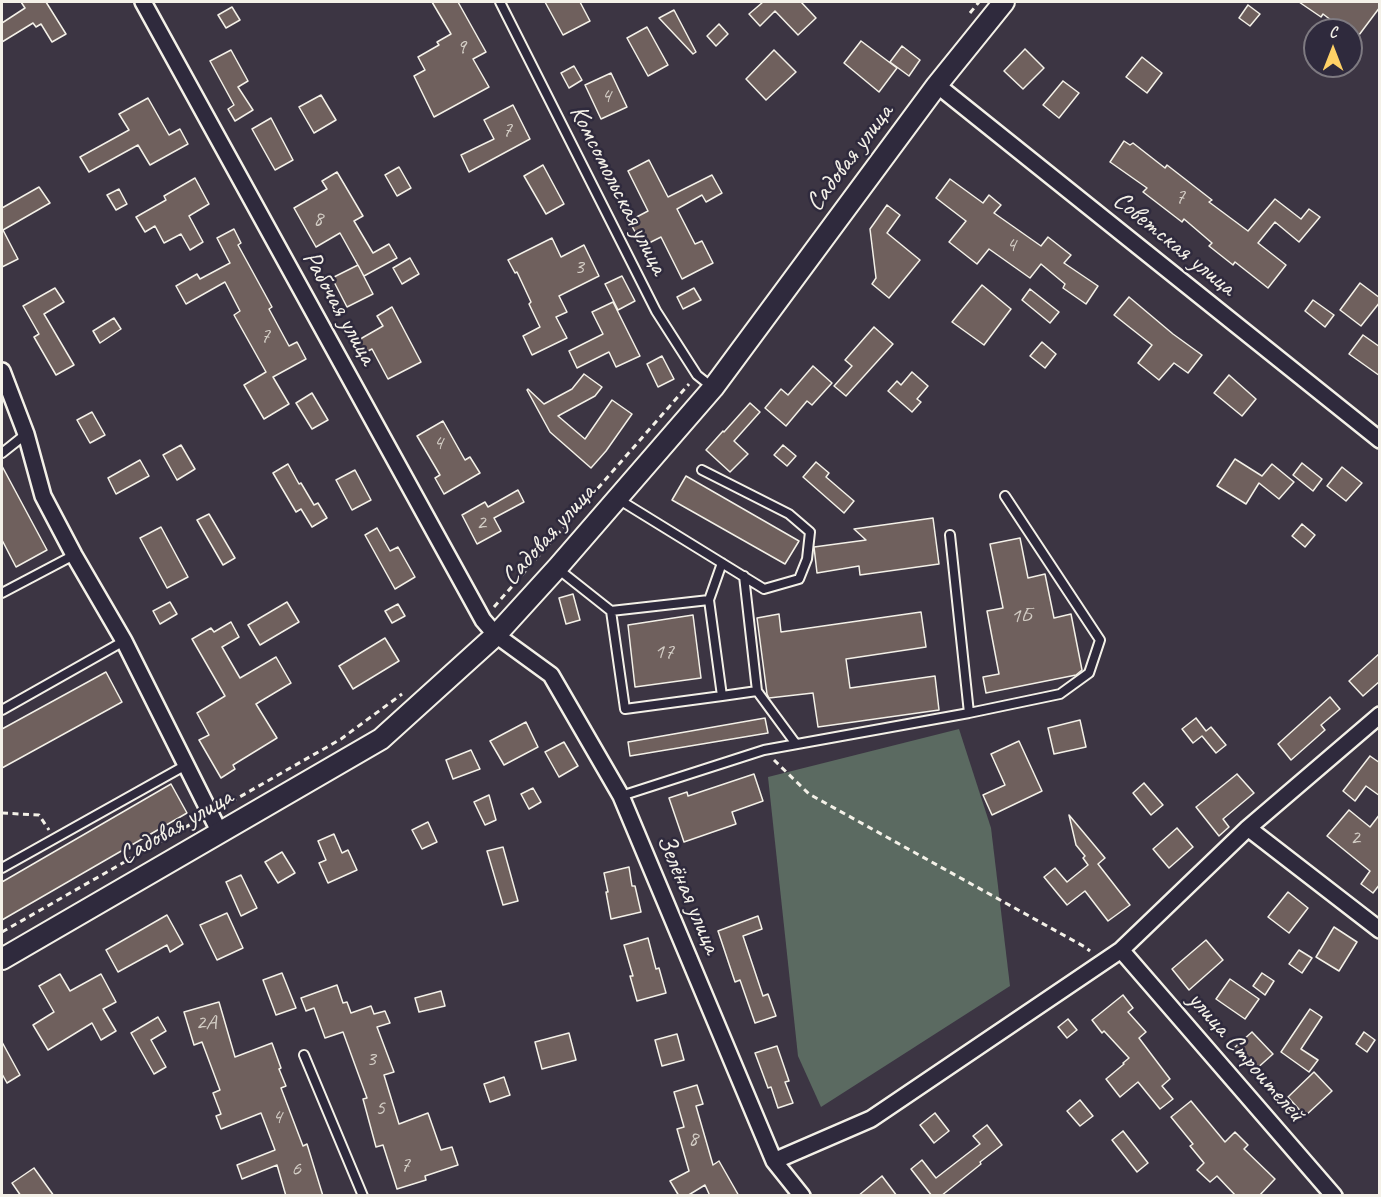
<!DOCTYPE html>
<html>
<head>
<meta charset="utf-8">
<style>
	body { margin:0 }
	#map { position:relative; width:1381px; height:1197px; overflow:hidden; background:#3c3543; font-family:Caveat,sans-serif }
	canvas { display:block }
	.frame { position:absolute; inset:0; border:3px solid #f4f1e8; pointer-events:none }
	.north { position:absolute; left:1303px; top:18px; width:60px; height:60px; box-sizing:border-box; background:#2f2a3d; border:2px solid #7e7a81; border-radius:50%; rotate:0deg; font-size:16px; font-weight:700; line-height:24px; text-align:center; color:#f4f1e8 }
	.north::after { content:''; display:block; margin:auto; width:21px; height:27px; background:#ffd166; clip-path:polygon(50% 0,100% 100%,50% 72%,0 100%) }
</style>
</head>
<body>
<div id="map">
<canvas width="1381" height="1197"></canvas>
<div class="frame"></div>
<div class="north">С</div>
</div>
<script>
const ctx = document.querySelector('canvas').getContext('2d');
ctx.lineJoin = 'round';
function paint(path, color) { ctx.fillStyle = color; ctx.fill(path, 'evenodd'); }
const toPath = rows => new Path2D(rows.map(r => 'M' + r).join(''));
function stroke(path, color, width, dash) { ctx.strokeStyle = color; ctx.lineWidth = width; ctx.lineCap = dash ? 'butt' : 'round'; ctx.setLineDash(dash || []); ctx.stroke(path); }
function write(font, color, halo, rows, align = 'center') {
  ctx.font = font + ' Caveat,sans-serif'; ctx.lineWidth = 5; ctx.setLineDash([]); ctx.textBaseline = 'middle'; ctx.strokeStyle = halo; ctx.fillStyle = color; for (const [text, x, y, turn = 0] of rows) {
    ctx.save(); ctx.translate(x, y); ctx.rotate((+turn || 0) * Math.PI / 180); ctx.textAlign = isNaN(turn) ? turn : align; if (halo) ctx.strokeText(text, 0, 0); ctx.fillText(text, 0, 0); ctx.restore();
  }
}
paint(toPath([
	[959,729,991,828,1010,986,821,1107,798,1056,768,777]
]), '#5b6a61');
const building = toPath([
	[21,2,46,2,66,34,52,42,41,24,36,27,33,23,2,42,2,23,25,8,21,2],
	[432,2,458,2,486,52,473,59,489,87,434,117,414,76,425,70,418,57,439,45,437,42,451,34,432,2],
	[545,2,580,2,590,21,563,35,545,2],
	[763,2,801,2,816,18,798,35,775,11,760,26,749,14,763,2],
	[1299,2,1380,2,1380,7,1356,39,1351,35,1351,30,1344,30,1323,14,1321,17,1299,2],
	[1248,5,1260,14,1250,26,1239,18,1248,5],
	[232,7,240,20,226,28,218,15,232,7],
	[674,10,696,52,693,54,659,18,674,10],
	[719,24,728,34,716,46,707,36,719,24],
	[647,27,668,65,648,76,627,38,647,27],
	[861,41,897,68,879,92,844,63,861,41],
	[902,46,920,60,909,76,890,62,902,46],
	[1025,49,1044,68,1023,89,1004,71,1025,49],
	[231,50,248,81,238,87,253,110,235,121,228,109,234,105,210,61,231,50],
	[774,50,796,72,766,100,746,79,774,50],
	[1142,57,1162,73,1147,93,1126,77,1142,57],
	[574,66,582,80,569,88,561,73,574,66],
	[611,73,627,107,601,119,585,85,611,73],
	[1063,81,1079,93,1059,118,1043,105,1063,81],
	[321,95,336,120,314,133,299,107,321,95],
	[148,98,169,135,180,129,188,144,150,165,138,145,89,172,80,157,129,130,119,114,148,98],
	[513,105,530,139,469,172,461,155,494,139,484,120,513,105],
	[271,118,293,160,275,170,252,129,271,118],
	[1124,141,1130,145,1133,143,1165,168,1167,165,1212,200,1209,202,1248,231,1275,199,1301,219,1309,209,1320,217,1299,242,1275,222,1258,243,1286,265,1268,288,1235,262,1233,265,1209,246,1212,243,1184,219,1182,222,1143,192,1147,188,1110,162,1124,141],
	[649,160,668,197,712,175,722,193,706,202,702,195,677,209,695,244,702,241,713,263,682,279,661,237,643,246,629,221,648,211,628,171,649,160],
	[543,165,564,204,546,214,524,176,543,165],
	[399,167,411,188,397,196,385,175,399,167],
	[337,172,363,216,354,221,373,253,389,244,397,258,364,276,340,233,316,247,294,208,327,189,322,181,337,172],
	[195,178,209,204,189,216,203,242,190,250,181,234,164,243,155,226,145,232,136,217,166,200,164,196,195,178],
	[950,179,983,203,989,195,1001,205,994,213,1041,246,1048,237,1071,255,1064,263,1098,286,1086,304,1063,288,1065,284,1041,264,1030,278,989,249,977,264,949,242,966,221,936,198,950,179],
	[39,187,50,203,3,230,18,259,2,267,2,208,39,187],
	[119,189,127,204,116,210,107,195,119,189],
	[887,205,900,215,887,233,920,260,889,298,872,284,876,278,870,229,887,205],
	[234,229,241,243,238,245,272,307,269,309,289,346,297,342,306,359,273,377,289,404,264,419,244,385,266,372,234,315,240,311,225,282,186,304,176,286,197,274,200,279,230,263,217,238,234,229],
	[552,238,561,257,584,245,599,276,559,296,567,312,556,317,567,338,532,355,523,336,540,327,529,304,531,302,517,272,515,273,508,260,552,238],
	[410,258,419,274,402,284,393,268,410,258],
	[358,265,373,294,347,307,332,278,358,265],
	[622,276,635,301,618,310,605,284,622,276],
	[1360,283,1380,298,1380,302,1361,326,1340,310,1360,283],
	[982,285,1011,309,984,345,952,322,982,285],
	[55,288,64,302,44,314,74,365,56,375,34,337,39,334,23,306,55,288],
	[694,288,701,300,683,309,677,297,694,288],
	[1030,289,1059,312,1050,323,1022,300,1030,289],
	[1129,297,1173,334,1202,355,1188,373,1174,363,1159,380,1138,363,1152,345,1114,315,1129,297],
	[1313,300,1334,315,1325,327,1305,311,1313,300],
	[613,302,640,356,616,367,609,352,577,368,569,351,603,334,592,312,613,302],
	[392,307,421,362,388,379,372,349,362,354,355,342,383,326,377,316,392,307],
	[114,318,121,329,100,343,93,331,114,318],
	[874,327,893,344,846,396,834,386,852,366,845,360,874,327],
	[1363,335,1380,347,1380,376,1349,354,1363,335],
	[1042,342,1056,354,1045,368,1030,356,1042,342],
	[662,356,674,379,658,387,647,364,662,356],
	[813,366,832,383,812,405,807,401,786,426,765,408,781,389,788,395,813,366],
	[912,372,928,386,917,399,921,402,912,412,888,391,897,381,901,385,912,372],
	[584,374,602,387,595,396,558,416,585,439,612,400,632,414,606,451,591,468,550,432,527,390,528,389,544,404,572,389,584,374],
	[1229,375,1256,399,1242,416,1214,393,1229,375],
	[312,393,328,420,312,429,296,403,312,393],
	[750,403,760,412,734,441,748,454,730,472,706,450,723,431,724,432,750,403],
	[92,412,105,435,90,443,77,420,92,412],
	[443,421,465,460,470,457,480,473,444,494,435,478,440,475,417,436,443,421],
	[181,445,195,469,177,480,163,455,181,445],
	[783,445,796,456,787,466,774,455,783,445],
	[1235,459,1262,476,1272,464,1294,482,1279,499,1259,483,1246,504,1217,486,1235,459],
	[140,460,149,476,116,494,108,478,140,460],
	[816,462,829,473,826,477,854,501,844,513,803,477,816,462],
	[1302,463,1322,479,1313,491,1293,475,1302,463],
	[288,464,299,484,301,483,314,505,318,503,327,518,312,527,301,509,296,512,273,473,288,464],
	[2,466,47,550,16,567,2,540,2,466],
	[1342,467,1362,483,1346,501,1327,486,1342,467],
	[355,470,371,500,352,510,336,480,355,470],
	[686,476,799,541,785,564,672,500,686,476],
	[518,490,524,502,494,518,501,531,477,544,462,515,485,502,488,507,518,490],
	[209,514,235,558,223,565,197,520,209,514],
	[933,518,939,564,860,575,859,566,817,573,814,547,866,540,854,529,933,518],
	[1302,524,1315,535,1305,547,1292,536,1302,524],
	[161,527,188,577,167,588,140,538,161,527],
	[377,528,390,551,398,547,415,577,395,589,365,535,377,528],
	[1020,538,1028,578,1045,574,1054,618,1071,614,1082,670,1076,675,986,693,983,677,999,674,987,611,1003,608,990,544,1020,538],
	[573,594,580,620,566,624,559,598,573,594],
	[170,602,177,614,160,624,153,611,170,602],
	[287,602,299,622,260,645,248,625,287,602],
	[398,604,405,616,392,623,385,611,398,604],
	[921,612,926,647,846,659,850,688,935,676,939,710,818,727,813,693,769,698,767,694,757,618,779,614,781,632,921,612],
	[693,615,701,678,635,687,628,625,693,615],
	[231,622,239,637,222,647,240,678,276,657,291,683,256,704,277,738,233,765,235,769,221,778,199,740,209,735,197,713,225,696,192,639,211,628,214,632,231,622],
	[385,638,399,661,353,689,339,666,385,638],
	[1380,653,1380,681,1363,696,1349,681,1380,653],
	[106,672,122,702,2,768,2,729,106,672],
	[1330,697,1340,709,1321,725,1325,730,1291,760,1278,744,1330,697],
	[765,718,768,733,630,756,628,742,765,718],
	[1196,718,1206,731,1211,727,1226,745,1216,753,1202,736,1193,743,1182,729,1196,718],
	[1080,720,1086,747,1054,754,1048,728,1080,720],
	[526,722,538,747,504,765,490,741,526,722],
	[1019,741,1042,791,992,815,983,795,1005,785,991,754,1019,741],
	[564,742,578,766,559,777,545,752,564,742],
	[471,750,480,769,453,779,446,760,471,750],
	[1370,756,1380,763,1380,796,1366,786,1355,801,1343,791,1370,756],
	[754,774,763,801,732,812,736,824,684,842,669,798,687,792,688,796,754,774],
	[1237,774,1254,793,1223,819,1229,827,1219,836,1196,807,1237,774],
	[1144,783,1163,805,1151,815,1133,793,1144,783],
	[171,784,187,813,2,920,2,882,171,784],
	[533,788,541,802,529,809,521,794,533,788],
	[489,795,496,820,485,825,474,802,489,795],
	[1349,810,1370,827,1380,814,1380,884,1373,893,1361,884,1370,871,1327,836,1349,810],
	[1069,815,1105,858,1098,864,1130,905,1108,921,1085,891,1067,905,1044,877,1055,868,1067,882,1088,865,1083,858,1085,856,1076,845,1069,815],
	[428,822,437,842,422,849,412,830,428,822],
	[1177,828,1193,847,1169,868,1153,849,1177,828],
	[334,834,342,853,348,850,357,870,328,883,319,863,326,860,318,841,334,834],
	[503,847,518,901,503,905,487,851,503,847],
	[282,852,295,873,278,883,265,862,282,852],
	[629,867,632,886,635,886,641,912,611,919,606,892,608,892,604,873,629,867],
	[241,875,257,908,241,916,226,882,241,875],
	[1288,892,1308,908,1289,933,1268,917,1288,892],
	[227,913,243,948,217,960,200,925,227,913],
	[167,915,183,944,170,952,167,945,118,972,106,950,167,915],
	[758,916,762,929,743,936,763,996,768,994,776,1016,755,1023,740,980,735,982,718,931,758,916],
	[1334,927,1357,942,1339,971,1316,957,1334,927],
	[648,938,656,969,659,968,666,993,637,1001,630,976,633,976,624,945,648,938],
	[1206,940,1223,960,1189,990,1172,969,1206,940],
	[1299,950,1312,958,1302,973,1289,964,1299,950],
	[282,973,296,1008,276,1015,263,980,282,973],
	[1262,973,1274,981,1265,995,1253,986,1262,973],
	[60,974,70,991,101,974,116,1002,103,1009,116,1031,101,1040,92,1023,48,1050,33,1025,54,1012,39,986,60,974],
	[1230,979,1259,999,1245,1019,1216,999,1230,979],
	[337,985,343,1003,347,1002,351,1013,371,1006,374,1014,385,1011,390,1023,377,1027,394,1072,384,1075,399,1124,428,1113,441,1150,452,1147,458,1165,425,1176,426,1180,397,1189,383,1145,376,1147,363,1099,367,1098,343,1032,325,1038,314,1008,306,1011,301,998,337,985],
	[441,991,445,1006,419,1012,415,998,441,991],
	[1123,995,1133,1008,1128,1012,1146,1032,1139,1038,1170,1079,1162,1086,1173,1099,1160,1109,1138,1082,1120,1097,1106,1079,1124,1064,1123,1063,1129,1058,1104,1031,1102,1033,1092,1020,1123,995],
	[219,1002,235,1057,272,1043,281,1068,279,1069,286,1086,281,1088,303,1146,307,1144,323,1196,286,1196,277,1165,242,1179,237,1165,275,1150,261,1113,221,1129,216,1116,221,1114,213,1093,220,1090,202,1042,194,1045,184,1012,219,1002],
	[1310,1009,1322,1017,1301,1049,1318,1060,1309,1072,1281,1052,1310,1009],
	[158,1017,166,1031,151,1040,166,1067,154,1074,131,1033,158,1017],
	[1068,1019,1077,1030,1067,1038,1058,1027,1068,1019],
	[1252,1032,1273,1054,1254,1071,1234,1048,1252,1032],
	[1364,1032,1375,1040,1367,1052,1356,1044,1364,1032],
	[569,1033,576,1060,542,1069,535,1042,569,1033],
	[677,1034,684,1060,662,1066,655,1040,677,1034],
	[2,1042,20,1075,7,1083,2,1074,2,1042],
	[777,1046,789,1081,785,1082,793,1103,778,1108,771,1087,768,1088,755,1053,777,1046],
	[1314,1072,1332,1091,1305,1116,1288,1097,1314,1072],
	[504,1077,510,1095,490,1102,484,1084,504,1077],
	[697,1085,703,1104,696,1106,713,1165,719,1161,739,1196,710,1196,705,1185,687,1196,679,1196,670,1181,689,1171,677,1129,684,1127,674,1092,697,1085],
	[1080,1100,1093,1116,1080,1126,1067,1111,1080,1100],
	[1191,1101,1225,1142,1235,1132,1248,1145,1244,1149,1275,1179,1259,1196,1236,1196,1217,1176,1210,1182,1197,1170,1204,1163,1190,1146,1193,1144,1171,1117,1191,1101],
	[935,1113,949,1131,934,1143,920,1125,935,1113],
	[987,1125,1002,1145,980,1162,981,1164,941,1196,932,1196,911,1169,922,1160,936,1178,980,1144,973,1136,987,1125],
	[1123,1131,1148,1163,1137,1172,1112,1140,1123,1131],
	[34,1168,54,1196,21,1196,12,1183,34,1168],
	[882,1176,897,1196,858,1196,882,1176]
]);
paint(building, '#6f605d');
stroke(building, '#f4f1e8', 1.5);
const service = toPath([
	[500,2,656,311,697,375,712,387],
	[2,453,26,434],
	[618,499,764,589,799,579,807,559,810,532,789,514,702,470],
	[950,535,969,713],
	[558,569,611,611,709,600],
	[2,593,74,555],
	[611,611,625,709,722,696,709,600,722,563],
	[757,691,796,744],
	[722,696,757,691,744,576],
	[2,710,124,641],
	[621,796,764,750,969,713,1060,694,1089,673,1100,640,1005,496],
	[2,868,186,765],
	[304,1055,363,1196]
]);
const minor = toPath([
	[143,2,483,620,496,635,551,675,621,796,774,1161,802,1196],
	[937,85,1380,440],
	[2,371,26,434,43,496,74,555,124,641,220,833],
	[1248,828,1380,930],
	[1121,950,1334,1196],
	[774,1161,871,1119,1121,950,1248,828,1380,715]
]);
const tertiary = toPath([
	[2,959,381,739,496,635,557,568,713,388,937,85,1004,2]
]);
stroke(service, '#f4f1e8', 12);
stroke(minor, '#f4f1e8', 20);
stroke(tertiary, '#f4f1e8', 24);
stroke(toPath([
	[970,13,979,2],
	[494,607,689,384],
	[774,760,809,794,1085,947,1090,951],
	[222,807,341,739,402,694],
	[2,813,39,815,49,830],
	[2,932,198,820]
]), '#f4f1e8', 3, [6, 4.5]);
stroke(service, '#2f2a3d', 8);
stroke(minor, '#2f2a3d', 15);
stroke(tertiary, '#2f2a3d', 20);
write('22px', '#d3cdc5', null, [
	["9",461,47],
	["4",606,96],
	["7",507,130],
	["7",1180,197],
	["8",318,219],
	["4",1011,245],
	["3",579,267],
	["7",265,336],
	["4",438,443],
	["2",481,523],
	["1Б",1021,616],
	["17",664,652],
	["2",1355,838],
	["2А",206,1023],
	["3",371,1059],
	["5",380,1108],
	["4",277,1117],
	["8",693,1139],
	["7",405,1165],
	["6",296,1169]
]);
write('26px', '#f4f1e8', '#2f2a3d', [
	["Садовая улица",850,158,-53],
	["Комсомольская улица",618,190,63],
	["Советская улица",1174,244,39],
	["Рабочая улица",339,308,61],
	["Садовая улица",549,535,-48],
	["Садовая улица",176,827,-30],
	["Зелёная улица",688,894,67],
	["улица Строителей",1246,1057,49]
]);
</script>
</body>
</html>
